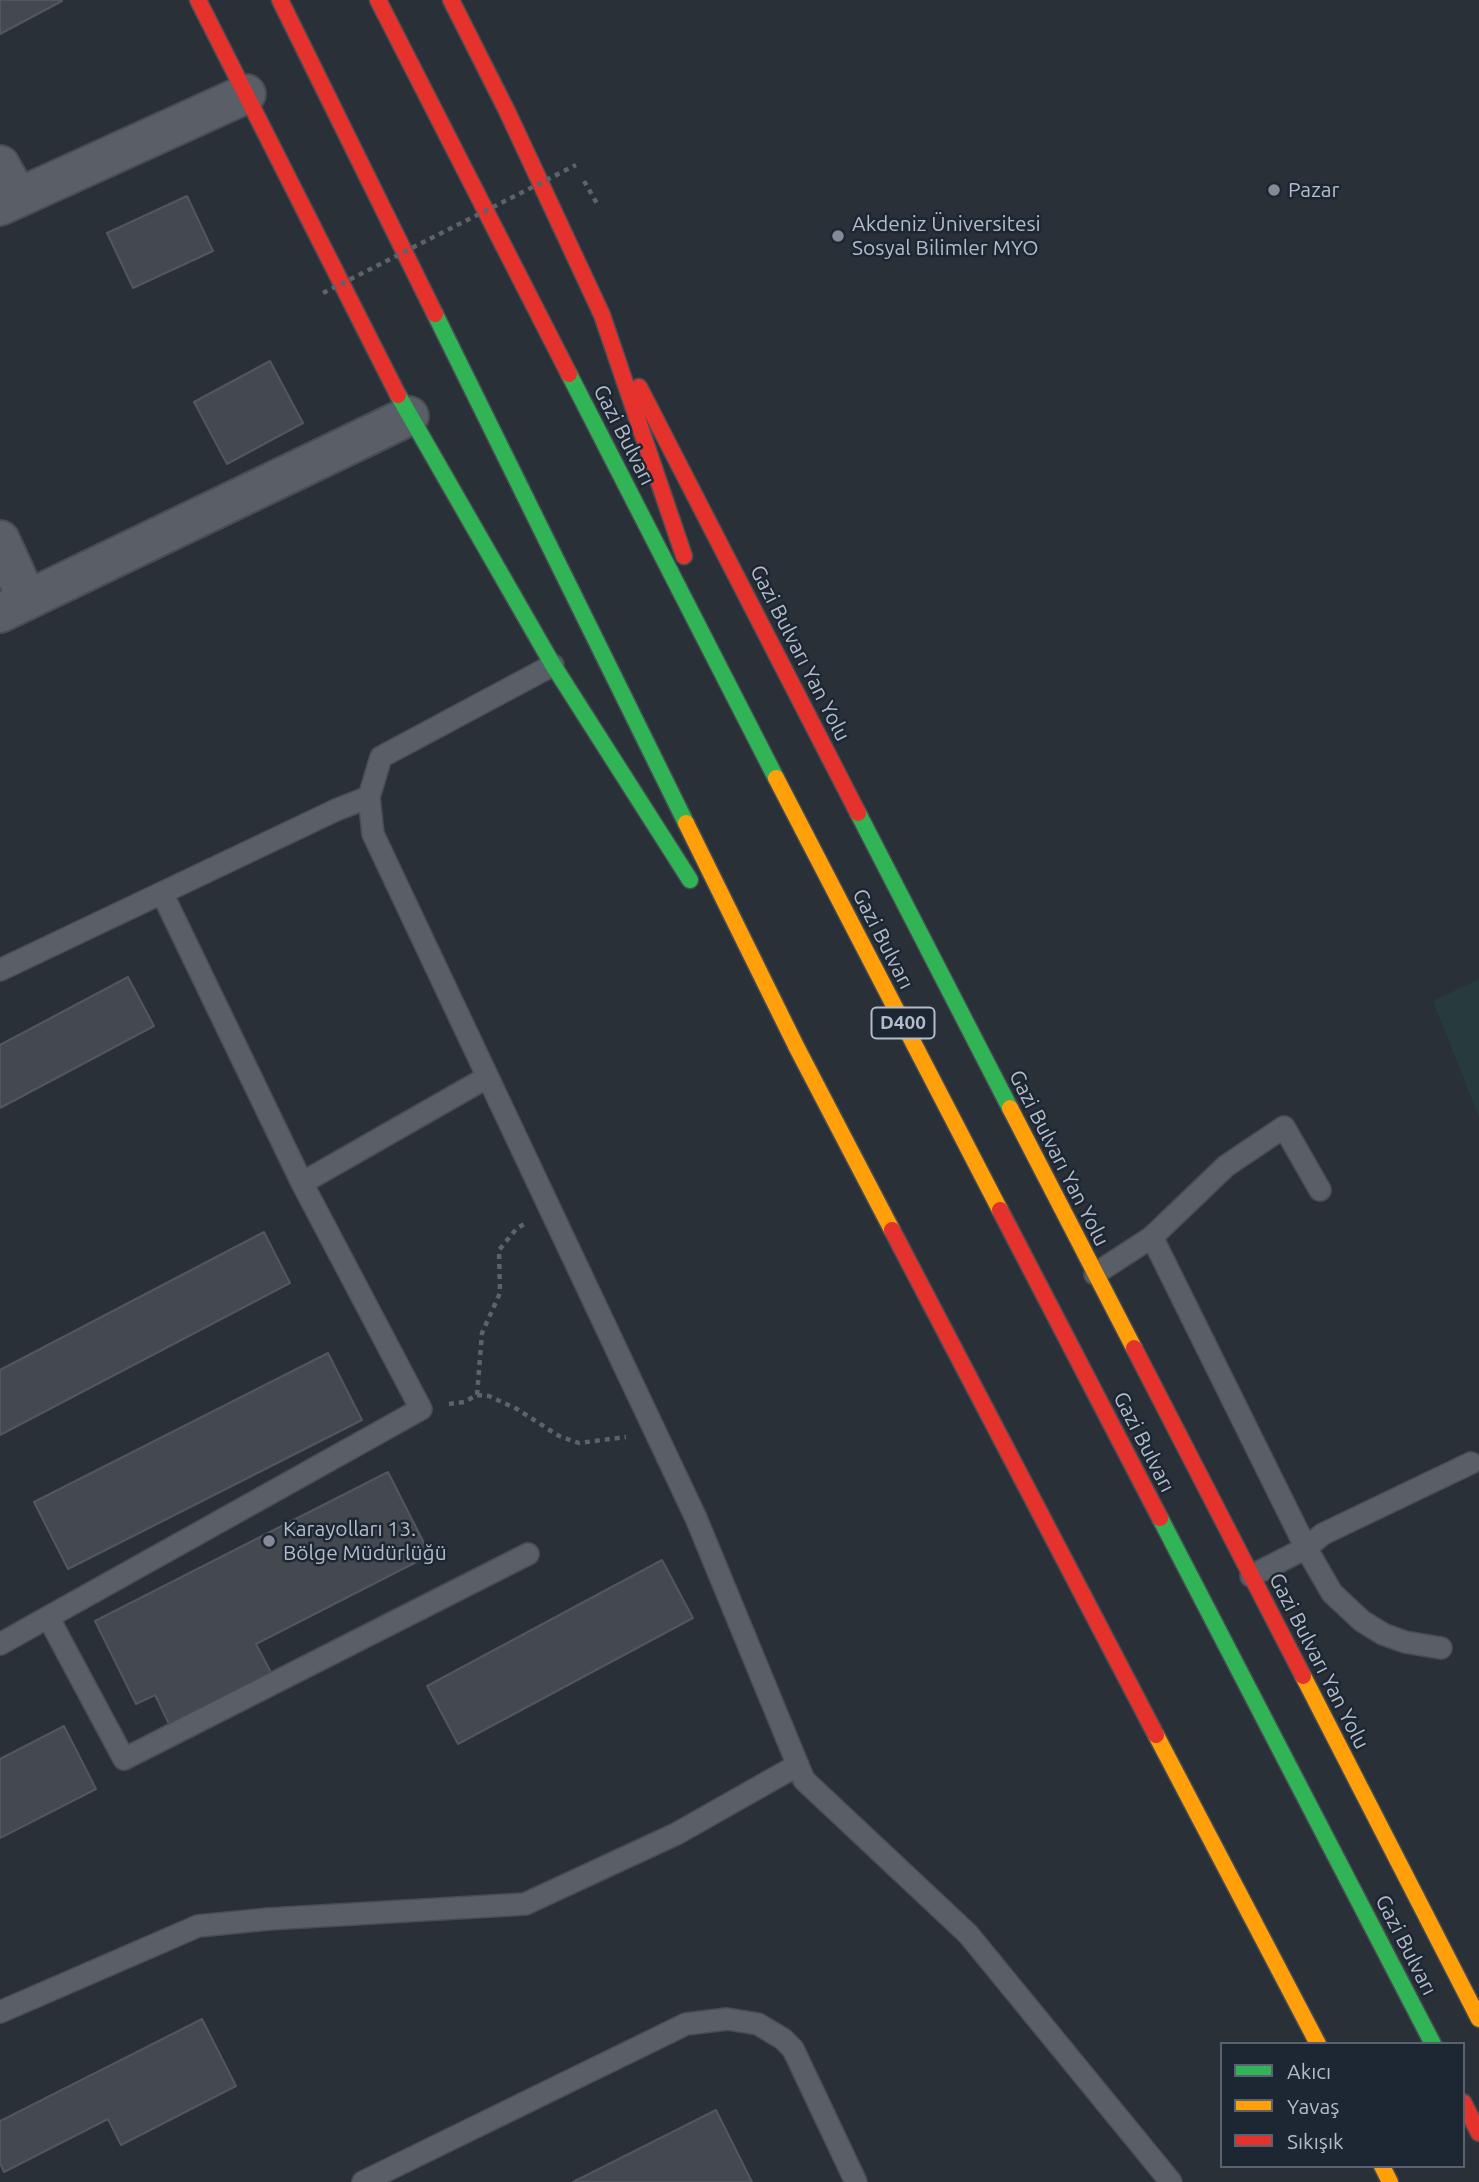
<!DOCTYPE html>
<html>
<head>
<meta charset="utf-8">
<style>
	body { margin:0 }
	#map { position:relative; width:1479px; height:2182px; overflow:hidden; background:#2a3038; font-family:Ubuntu,sans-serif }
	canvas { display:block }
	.legend { position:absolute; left:1220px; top:2042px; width:245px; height:126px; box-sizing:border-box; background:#1d2633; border:2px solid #59626f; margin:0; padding:9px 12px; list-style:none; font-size:21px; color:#b4bcc9 }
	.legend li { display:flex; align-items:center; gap:14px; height:35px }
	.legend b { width:35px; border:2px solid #59626f }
</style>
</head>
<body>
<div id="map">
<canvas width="1479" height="2182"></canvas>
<ul class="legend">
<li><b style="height:9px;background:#30b455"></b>Akıcı</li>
<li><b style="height:9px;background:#ff9f0a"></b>Yavaş</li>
<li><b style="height:9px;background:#e5322d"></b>Sıkışık</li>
</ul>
</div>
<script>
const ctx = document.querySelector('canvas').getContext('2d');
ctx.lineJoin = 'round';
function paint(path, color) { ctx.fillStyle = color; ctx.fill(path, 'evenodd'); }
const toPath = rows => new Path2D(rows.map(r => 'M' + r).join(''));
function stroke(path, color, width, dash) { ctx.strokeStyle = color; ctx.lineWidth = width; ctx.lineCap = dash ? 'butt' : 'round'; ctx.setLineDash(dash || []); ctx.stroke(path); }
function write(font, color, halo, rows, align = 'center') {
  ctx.font = font + ' Ubuntu,sans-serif'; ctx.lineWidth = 5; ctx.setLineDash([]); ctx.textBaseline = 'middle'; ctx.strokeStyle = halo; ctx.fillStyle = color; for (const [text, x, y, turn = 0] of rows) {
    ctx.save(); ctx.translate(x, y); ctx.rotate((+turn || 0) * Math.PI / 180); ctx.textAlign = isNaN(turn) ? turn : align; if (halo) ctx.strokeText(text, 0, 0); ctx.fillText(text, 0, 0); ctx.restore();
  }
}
paint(toPath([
	[1479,979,1479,1117,1433,1001]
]), '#273a3e');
const building = toPath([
	[0,0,62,0,62,1,0,34,0,0],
	[187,196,213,251,133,288,107,233,187,196],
	[270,361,303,423,227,464,194,402,270,361],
	[128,977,154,1026,0,1108,0,1045,128,977],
	[264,1232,290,1283,0,1435,0,1370,264,1232],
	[328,1353,362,1420,68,1569,34,1502,328,1353],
	[388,1472,430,1555,256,1644,273,1676,171,1728,155,1695,136,1704,95,1621,388,1472],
	[662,1560,693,1618,458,1744,427,1686,662,1560],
	[64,1726,96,1789,0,1838,0,1759,64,1726],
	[202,2019,236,2086,121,2145,108,2119,4,2172,0,2163,0,2121,202,2019],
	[716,2110,752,2182,573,2182,716,2110]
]);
paint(building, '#444950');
stroke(building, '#52575f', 2);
const lane = toPath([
	[553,665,381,757,369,797,373,834,696,1518,804,1780,968,1934,1171,2182],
	[162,893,302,1183],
	[0,970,336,810,369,797],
	[1152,1237,1306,1548,1323,1534,1471,1463],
	[1095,1274,1152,1237,1226,1166,1284,1127,1320,1190],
	[1251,1576,1306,1548,1332,1593,1362,1621,1383,1634,1405,1642,1441,1648],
	[48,1617,124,1759,528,1554],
	[0,1644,421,1409,302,1183,486,1078],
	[0,2012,198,1926,269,1919,525,1904,676,1834,798,1765],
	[363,2182,686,2024,727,2019,758,2024,783,2039,793,2049,856,2182]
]);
const street = toPath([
	[0,165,18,197],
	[0,206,246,94],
	[0,540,27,599],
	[0,613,409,416]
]);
const fast = toPath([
	[435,314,686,823],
	[569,374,776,778],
	[398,395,553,665,690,880],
	[858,813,1010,1108],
	[1160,1518,1433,2044]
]);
const slow = toPath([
	[776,778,1000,1210],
	[686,823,797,1048,892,1230],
	[1010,1108,1134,1348],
	[1303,1676,1479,2019],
	[1156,1735,1318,2044],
	[1382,2166,1390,2182]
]);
const jam = toPath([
	[198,0,398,395],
	[280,0,435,314],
	[378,0,569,374],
	[451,0,507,111,602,315,684,556],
	[639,387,858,813],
	[1000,1210,1160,1518],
	[892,1230,1156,1735],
	[1134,1348,1303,1676],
	[1463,2102,1479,2133]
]);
stroke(lane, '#484c53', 24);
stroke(street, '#484c53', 42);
stroke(fast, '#484c53', 19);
stroke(slow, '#484c53', 19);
stroke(jam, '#484c53', 19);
stroke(toPath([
	[584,181,599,207],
	[477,1395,489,1396,517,1409,559,1436,579,1443,626,1437],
	[449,1404,464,1402,477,1395,482,1333,500,1293,499,1250,517,1228,525,1224]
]), '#5d636a', 4.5, [5, 5]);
stroke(lane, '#5a5e66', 21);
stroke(street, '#5a5e66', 38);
stroke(fast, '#30b455', 16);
stroke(slow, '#ff9f0a', 16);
stroke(jam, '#e5322d', 16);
stroke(toPath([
	[323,293,576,165]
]), '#5d636a', 4.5, [5, 5]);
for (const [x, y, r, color] of [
	[1274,190,7,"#848b96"],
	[838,236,7,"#848b96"],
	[269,1541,7,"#848b96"]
]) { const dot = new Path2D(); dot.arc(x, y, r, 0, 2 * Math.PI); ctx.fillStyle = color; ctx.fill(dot); stroke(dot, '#1d2633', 2.5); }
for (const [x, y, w] of [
	[903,1023,63]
]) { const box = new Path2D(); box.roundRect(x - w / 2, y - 15.5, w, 31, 5); ctx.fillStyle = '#1d2633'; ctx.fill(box); stroke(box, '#b4bcc9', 2); }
write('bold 19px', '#b4bcc9', null, [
	["D400",903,1023]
]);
write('21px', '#b4bcc9', '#1d2633', [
	["Pazar",1288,190],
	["Akdeniz Üniversitesi",852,224],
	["Sosyal Bilimler MYO",852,248],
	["Karayolları 13.",283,1529],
	["Bölge Müdürlüğü",283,1553]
], 'left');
write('21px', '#b4bcc9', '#1d2633', [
	["Gazi Bulvarı",624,435,63],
	["Gazi Bulvarı Yan Yolu",800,653,63],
	["Gazi Bulvarı",883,939,63],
	["Gazi Bulvarı Yan Yolu",1059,1158,63],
	["Gazi Bulvarı",1144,1442,63],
	["Gazi Bulvarı Yan Yolu",1319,1661,63],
	["Gazi Bulvarı",1406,1945,63]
]);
</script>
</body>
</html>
